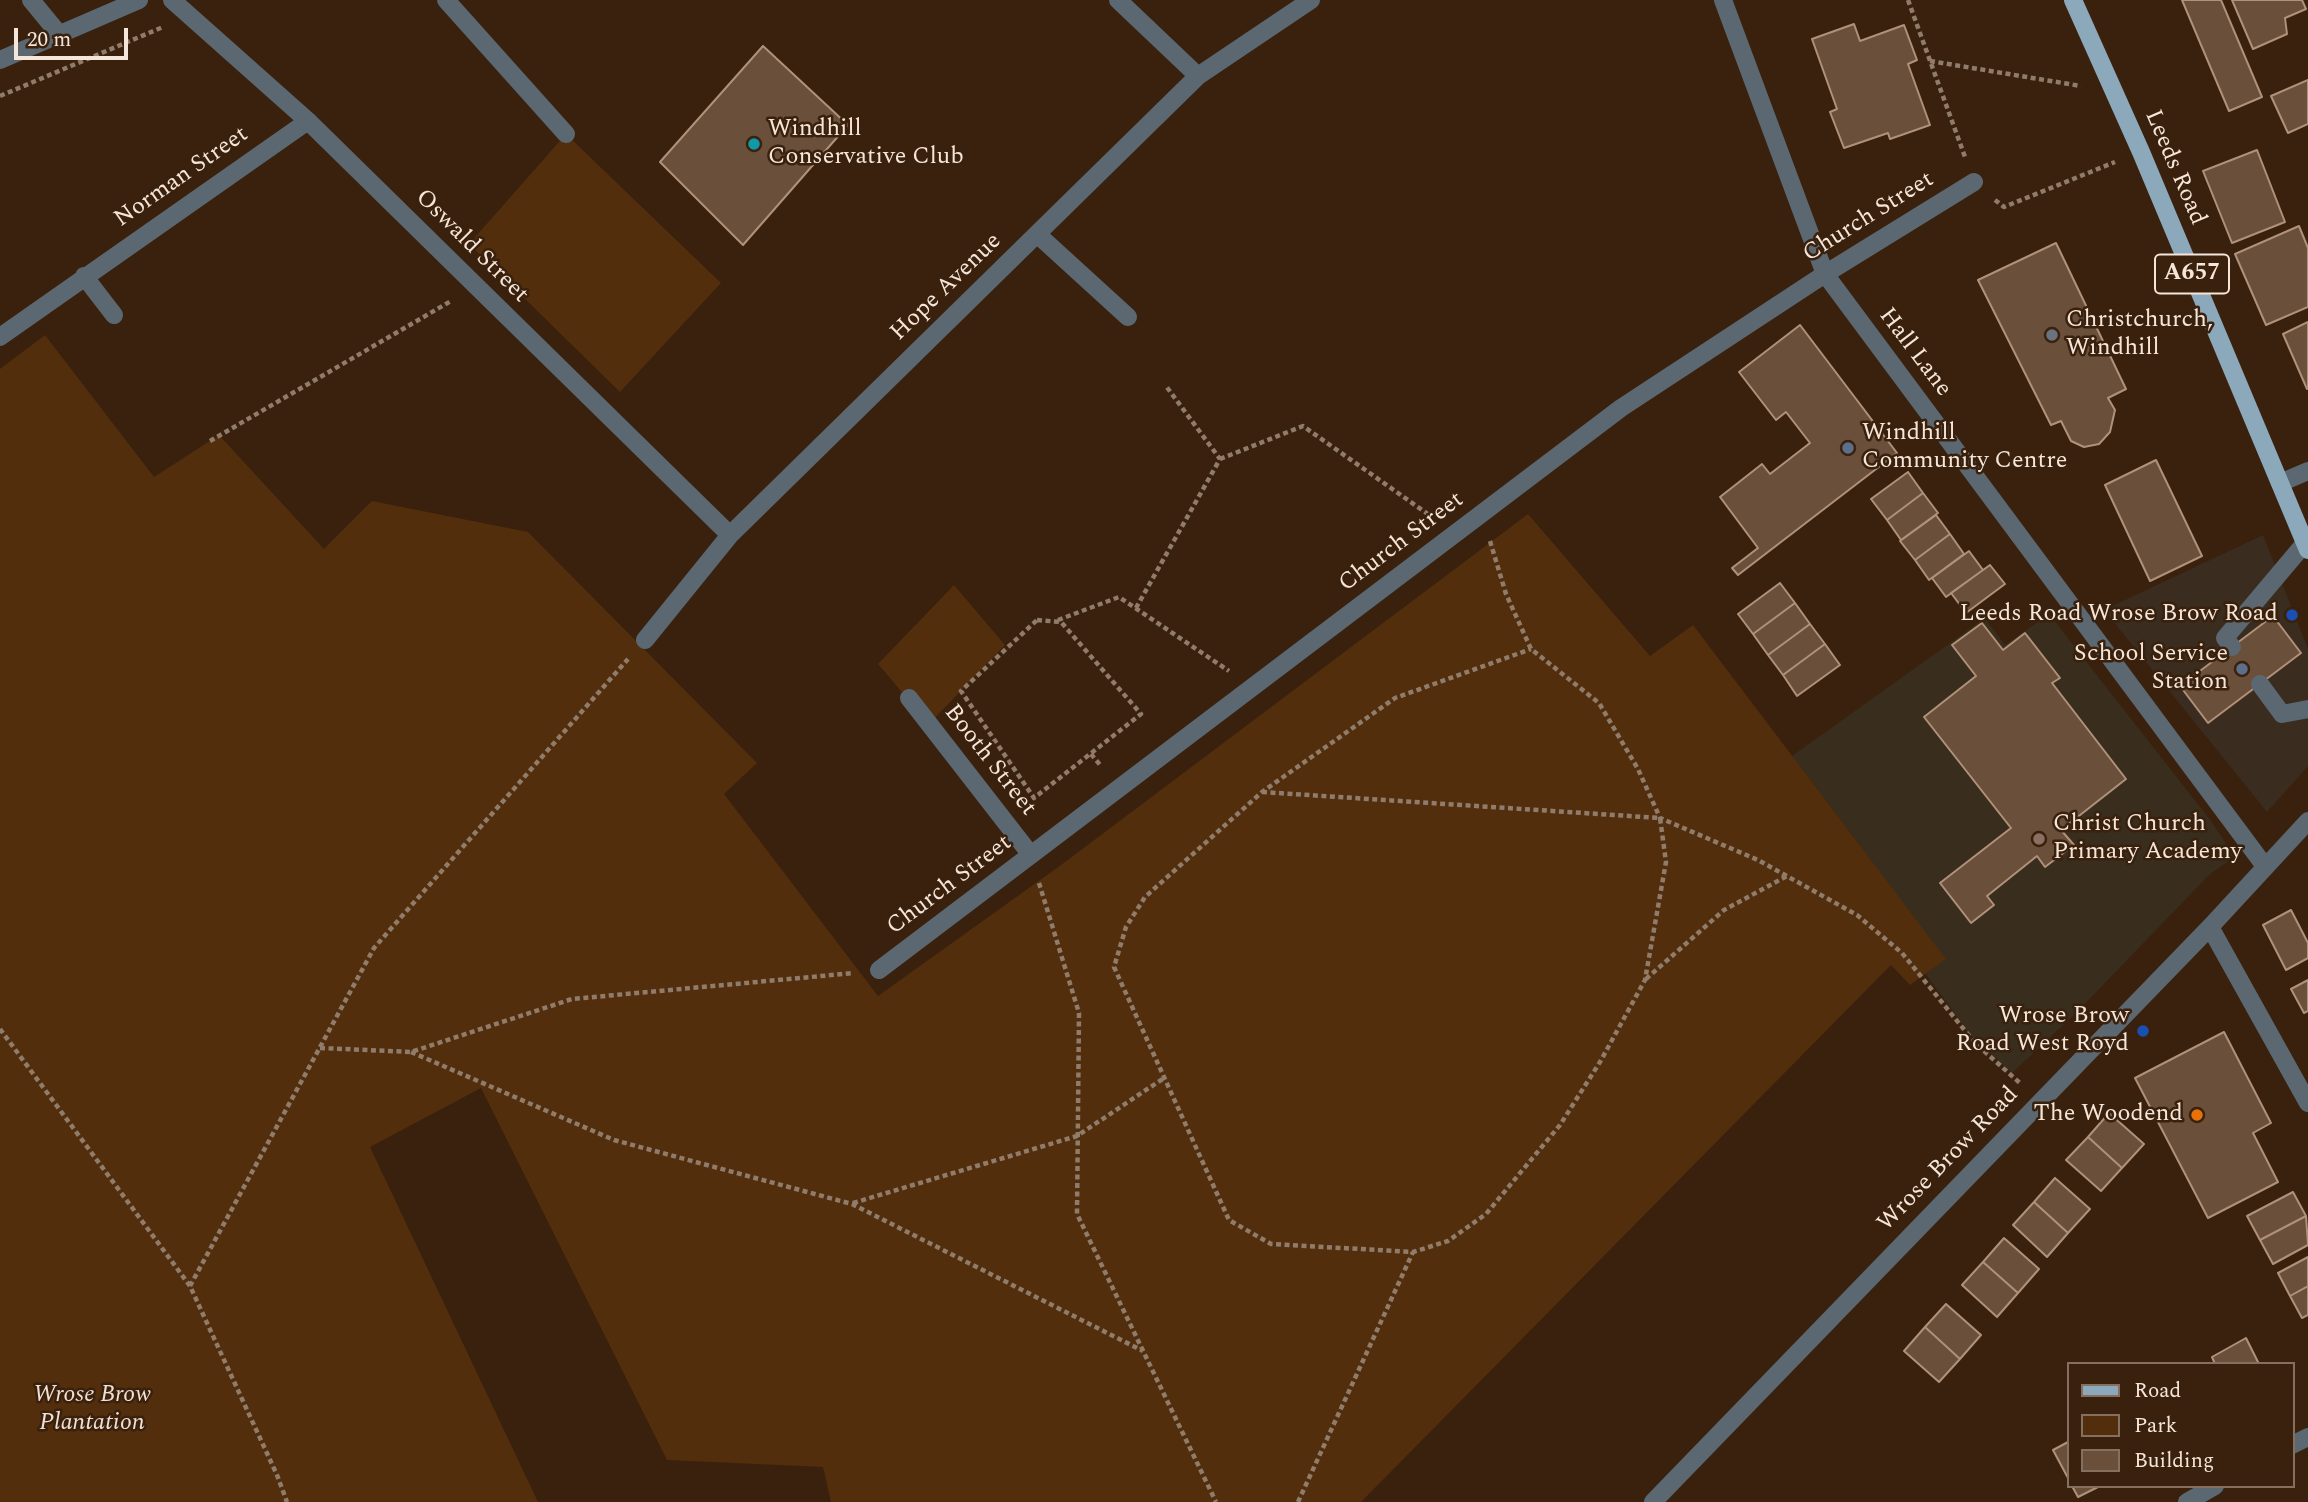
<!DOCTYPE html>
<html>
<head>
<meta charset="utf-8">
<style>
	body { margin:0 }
	#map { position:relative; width:2308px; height:1502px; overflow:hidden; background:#39210d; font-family:Spectral,serif }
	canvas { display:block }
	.legend { position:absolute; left:2067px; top:1362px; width:228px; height:126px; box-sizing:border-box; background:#39210d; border:2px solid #85705f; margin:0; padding:9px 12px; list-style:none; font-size:21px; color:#f6e6d9 }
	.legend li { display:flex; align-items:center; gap:14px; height:35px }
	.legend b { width:35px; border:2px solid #85705f }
	.scale { position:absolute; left:14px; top:28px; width:114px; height:32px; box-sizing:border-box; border:4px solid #f6e6d9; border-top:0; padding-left:9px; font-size:21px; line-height:24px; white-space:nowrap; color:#f6e6d9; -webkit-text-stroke:5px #39210d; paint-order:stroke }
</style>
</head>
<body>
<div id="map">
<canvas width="2308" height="1502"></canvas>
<ul class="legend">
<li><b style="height:9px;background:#8ca9bb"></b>Road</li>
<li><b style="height:19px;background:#522e0c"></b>Park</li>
<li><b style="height:19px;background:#6a4f3a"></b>Building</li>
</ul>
<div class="scale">20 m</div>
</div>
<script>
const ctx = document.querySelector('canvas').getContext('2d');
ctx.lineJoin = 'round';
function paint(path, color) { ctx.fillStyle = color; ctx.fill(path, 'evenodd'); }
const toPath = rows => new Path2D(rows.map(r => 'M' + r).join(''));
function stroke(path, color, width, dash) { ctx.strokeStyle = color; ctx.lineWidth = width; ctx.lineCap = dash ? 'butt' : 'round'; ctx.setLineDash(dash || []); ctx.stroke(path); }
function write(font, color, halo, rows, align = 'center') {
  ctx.font = font + ' Spectral,serif'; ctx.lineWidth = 5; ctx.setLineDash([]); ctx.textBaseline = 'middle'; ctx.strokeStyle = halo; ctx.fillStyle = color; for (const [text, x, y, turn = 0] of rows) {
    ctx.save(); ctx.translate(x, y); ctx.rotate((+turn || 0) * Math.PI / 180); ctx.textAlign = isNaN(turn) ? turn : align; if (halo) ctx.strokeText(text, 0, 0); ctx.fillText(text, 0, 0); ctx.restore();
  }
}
paint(toPath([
	[2263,535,2308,649,2308,766,2267,812,2104,610]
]), '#3a2c1f');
paint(toPath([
	[2049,614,2211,821,2235,857,2210,874,2076,1013,2012,1073,1970,1034,1925,973,1945,958,1792,756,1985,618,2005,645]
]), '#392d1e');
paint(toPath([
	[566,134,721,283,620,392,469,244],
	[45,335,154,477,219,435,324,549,372,501,528,532,757,763,724,794,878,996,1061,865,1528,514,1650,656,1693,625,1946,959,1910,985,1891,965,1361,1502,831,1502,823,1467,667,1460,481,1088,370,1147,538,1502,0,1502,0,369],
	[954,585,1005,645,929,724,878,664]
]), '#522e0c');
const building = toPath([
	[2182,0,2221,0,2262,97,2229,111,2182,0],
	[2232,0,2302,0,2306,9,2285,18,2287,34,2253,49,2232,0],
	[1854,24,1860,41,1904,25,1917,60,1908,64,1930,125,1890,139,1888,133,1844,148,1830,112,1837,109,1812,39,1854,24],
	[763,46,848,125,743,245,660,162,763,46],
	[2308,80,2308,124,2288,133,2271,96,2308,80],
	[2257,150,2285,222,2232,243,2203,171,2257,150],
	[2299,226,2308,248,2308,307,2266,325,2235,254,2299,226],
	[2056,243,2126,389,2108,398,2115,410,2110,432,2099,444,2084,447,2071,441,2061,421,2051,425,1978,280,2056,243],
	[2308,322,2308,388,2307,389,2283,334,2308,322],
	[1800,325,1897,453,1738,575,1732,568,1758,548,1720,497,1762,464,1770,474,1810,443,1786,412,1776,420,1739,372,1800,325],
	[2156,460,2202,556,2150,581,2105,485,2156,460],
	[1908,472,1923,493,1887,520,1871,499,1908,472],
	[1923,493,1938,513,1901,540,1887,520,1923,493],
	[1936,515,1950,534,1915,560,1900,541,1936,515],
	[1950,534,1964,554,1929,580,1915,560,1950,534],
	[1969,551,1983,570,1946,597,1932,578,1969,551],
	[1990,565,2005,584,1966,613,1951,593,1990,565],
	[1780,583,1795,603,1753,634,1738,614,1780,583],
	[1795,603,1810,624,1768,655,1753,634,1795,603],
	[2273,616,2301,653,2208,723,2180,686,2273,616],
	[1982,623,2003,650,2025,633,2060,678,2052,683,2126,779,2061,830,2074,845,2045,867,2037,856,1987,896,1994,905,1971,923,1940,883,2011,828,1924,717,1976,676,1952,645,1982,623],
	[1810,624,1825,644,1783,675,1768,655,1810,624],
	[1825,644,1840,665,1797,696,1783,675,1825,644],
	[2291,910,2308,943,2308,958,2286,970,2263,925,2291,910],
	[2308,980,2308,1011,2304,1013,2291,989,2308,980],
	[2224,1032,2271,1123,2253,1133,2278,1182,2208,1218,2135,1078,2224,1032],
	[2109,1113,2144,1144,2122,1168,2088,1137,2109,1113],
	[2088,1137,2122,1168,2101,1191,2066,1160,2088,1137],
	[2055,1178,2090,1209,2068,1233,2034,1202,2055,1178],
	[2293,1192,2306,1216,2260,1240,2247,1216,2293,1192],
	[2034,1202,2068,1233,2047,1257,2013,1225,2034,1202],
	[2306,1216,2308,1245,2273,1264,2260,1240,2306,1216],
	[2004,1238,2039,1269,2018,1293,1983,1262,2004,1238],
	[2308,1257,2308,1286,2290,1296,2278,1273,2308,1257],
	[1983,1262,2018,1293,1997,1317,1962,1285,1983,1262],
	[2308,1286,2308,1315,2302,1318,2290,1296,2308,1286],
	[1946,1304,1981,1335,1960,1359,1925,1327,1946,1304],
	[1925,1327,1960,1359,1939,1382,1904,1351,1925,1327],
	[2246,1338,2259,1364,2215,1364,2212,1357,2246,1338],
	[2068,1442,2068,1478,2053,1450,2068,1442],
	[2072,1486,2097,1486,2098,1487,2078,1497,2072,1486]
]);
paint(building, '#6a4f3a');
stroke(building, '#b0917a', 2);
stroke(toPath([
	[1908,0,1965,157],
	[1930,61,2081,86],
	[0,96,163,27],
	[1995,200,2004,207,2115,162],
	[210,441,451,301],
	[1220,459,1303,426,1432,517],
	[1490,541,1506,594,1531,649,1599,703,1638,769,1660,818,1758,860,1857,915,1902,953,1975,1043,2021,1084],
	[1136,608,1220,459,1166,386],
	[1037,620,1061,622,1141,714,1034,798,961,691,1037,620],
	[1058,620,1119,597,1229,671],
	[1091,754,1101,766],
	[1262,792,1660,818,1666,862,1645,980,1600,1062,1560,1125,1486,1214,1448,1241,1413,1252,1271,1244,1229,1220,1114,967,1126,927,1145,897,1262,792,1395,698,1531,649],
	[1039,883,1079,1013,1077,1214,1216,1502],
	[1646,979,1724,910,1787,876],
	[0,1029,190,1286,277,1475,287,1502],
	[320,1048,411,1052,572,999,854,973],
	[411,1052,614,1140,852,1204,1143,1351],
	[853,1203,1077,1136,1164,1078],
	[190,1286,374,948,628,659],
	[1298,1502,1413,1252]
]), '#907c6b', 4.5, [5, 3.5]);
stroke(toPath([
	[1037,234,1128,317],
	[84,276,114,315],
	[0,337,308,121],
	[2280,483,2308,471],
	[2232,647,2225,638,2305,543],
	[2260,684,2282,714,2308,709]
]), '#5b6871', 18);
stroke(toPath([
	[31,0,59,34],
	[172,0,308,121,730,535],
	[446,0,566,134],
	[1118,0,1198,76],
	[1723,0,1825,274,2264,865],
	[645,640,730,535,1198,76,1311,0],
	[909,698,1031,855],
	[2210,927,2308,1103],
	[879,970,1621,408,1825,274,1974,182],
	[2292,1445,2308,1437],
	[1653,1502,2210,927,2308,821],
	[2187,1502,2215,1486]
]), '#5b6871', 18);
stroke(toPath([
	[0,60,139,0]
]), '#5b6871', 18);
stroke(toPath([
	[2073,0,2141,152,2308,550]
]), '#8ca9bb', 18);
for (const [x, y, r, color] of [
	[754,144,7,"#0f9aa8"],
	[2052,335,7,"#6b7280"],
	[1848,448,7,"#5c6f8a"],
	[2292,615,7,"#1a4fb4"],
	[2242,669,7,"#5c6f8a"],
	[2039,839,7,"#8d6e63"],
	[2143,1031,7,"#1a4fb4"],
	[2197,1115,7,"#e8710a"]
]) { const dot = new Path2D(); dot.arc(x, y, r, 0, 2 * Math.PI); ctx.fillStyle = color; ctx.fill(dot); stroke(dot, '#39210d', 2.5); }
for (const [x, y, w] of [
	[2192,274,74]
]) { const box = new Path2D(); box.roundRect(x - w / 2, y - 19.5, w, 39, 5); ctx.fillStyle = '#39210d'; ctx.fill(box); stroke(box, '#f6e6d9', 2); }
write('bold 23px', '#f6e6d9', null, [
	["A657",2192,274]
]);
write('24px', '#f6e6d9', '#39210d', [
	["Windhill",768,130],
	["Conservative Club",768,158],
	["Christchurch,",2066,321],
	["Windhill",2066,349],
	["Windhill",1862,434],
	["Community Centre",1862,462],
	["Leeds Road Wrose Brow Road",2278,615,"right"],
	["School Service",2228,655,"right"],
	["Station",2228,683,"right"],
	["Christ Church",2053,825],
	["Primary Academy",2053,853],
	["Wrose Brow",2129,1017,"right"],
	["Road West Royd",2129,1045,"right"],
	["The Woodend",2183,1115,"right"]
], 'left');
write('24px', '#f6e6d9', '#39210d', [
	["Leeds Road",2174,168,67],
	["Norman Street",182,178,-35],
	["Church Street",1869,218,-32],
	["Oswald Street",471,247,45],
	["Hope Avenue",947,288,-44],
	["Hall Lane",1914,353,53],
	["Church Street",1402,543,-37],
	["Booth Street",989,761,52],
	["Church Street",950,886,-37],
	["Wrose Brow Road",1949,1160,-46]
]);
write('italic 24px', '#f2e0d2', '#39210d', [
	["Wrose Brow",92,1396],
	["Plantation",92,1424]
]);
</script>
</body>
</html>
